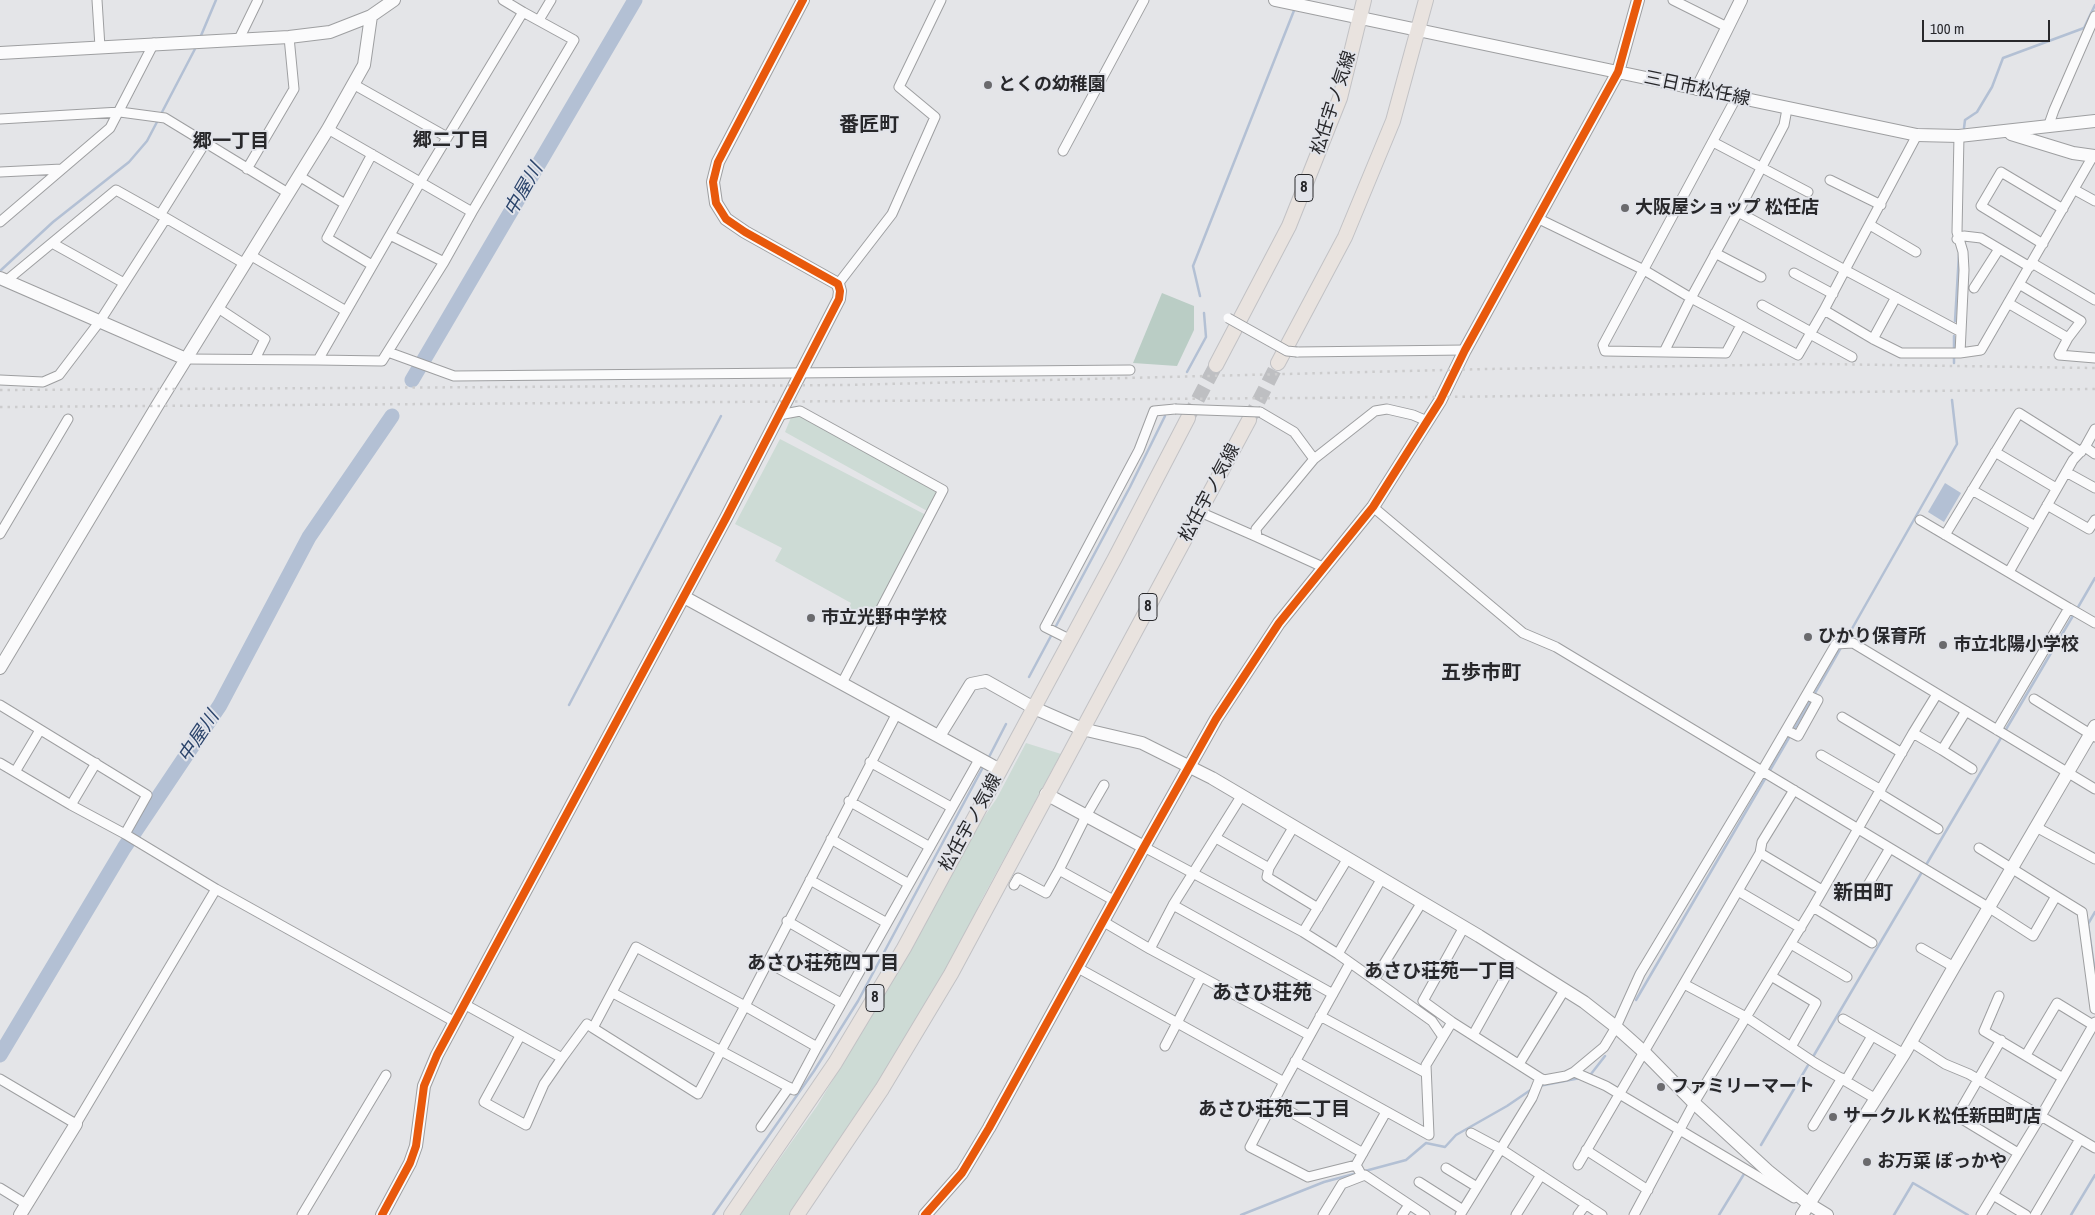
<!DOCTYPE html>
<html>
<head>
<meta charset="utf-8">
<style>
	body { margin:0 }
	#map { position:relative; width:2095px; height:1215px; overflow:hidden; background:#e4e5e8; font-family:"Archivo Narrow",sans-serif }
	canvas { display:block }
	.scale { position:absolute; left:1922px; top:20px; width:128px; height:22px; box-sizing:border-box; border:2px solid #28282b; border-top:0; padding-left:6px; font-size:15px; line-height:18px; white-space:nowrap; color:#28282b; -webkit-text-stroke:4px #e2e4ea; paint-order:stroke }
</style>
</head>
<body>
<div id="map">
<canvas width="2095" height="1215"></canvas>
<div class="scale">100 m</div>
</div>
<script>
const ctx = document.querySelector('canvas').getContext('2d');
ctx.lineJoin = 'round';
function paint(path, color) { ctx.fillStyle = color; ctx.fill(path, 'evenodd'); }
const toPath = rows => new Path2D(rows.map(r => 'M' + r).join(''));
function stroke(path, color, width, dash) { ctx.strokeStyle = color; ctx.lineWidth = width; ctx.lineCap = dash ? 'butt' : 'round'; ctx.setLineDash(dash || []); ctx.stroke(path); }
function write(font, color, halo, rows, align = 'center') {
  ctx.font = font + ' "Archivo Narrow","Noto Sans JP",sans-serif'; ctx.lineWidth = 4; ctx.setLineDash([]); ctx.textBaseline = 'middle'; ctx.strokeStyle = halo; ctx.fillStyle = color; for (const [text, x, y, turn = 0] of rows) {
    ctx.save(); ctx.translate(x, y); ctx.rotate((+turn || 0) * Math.PI / 180); ctx.textAlign = isNaN(turn) ? turn : align; if (halo) ctx.strokeText(text, 0, 0); ctx.fillText(text, 0, 0); ctx.restore();
  }
}
paint(toPath([
	[792,415,801,416,936,489,939,494,929,512,785,432],
	[780,439,926,515,869,623,847,613,851,603,775,561,782,548,735,524],
	[1026,743,1061,754,982,899,967,933,905,1039,866,1102,790,1215,740,1215,817,1106,854,1045,921,931,975,830,997,798]
]), '#cddbd5');
paint(toPath([
	[1162,293,1194,306,1194,330,1177,366,1133,363]
]), '#bacdc5');
paint(toPath([
	[1945,483,1961,493,1944,522,1928,512]
]), '#b3c0d4');
stroke(toPath([
	[200,38,216,0],
	[160,116,196,47],
	[1964,128,1965,120,1977,112,1992,87,2003,58,2084,28,2095,5],
	[0,271,53,222,129,162,147,141,158,120],
	[1200,296,1193,266,1295,8],
	[1955,321,1959,254],
	[1954,336,1954,350],
	[1954,355,1954,363],
	[1187,372,1206,337,1204,313],
	[2077,609,2095,578],
	[1056,626,1130,487,1165,416],
	[1845,641,1957,444,1952,400],
	[1029,677,1052,634],
	[1814,695,1842,646],
	[569,705,721,416],
	[989,757,1006,724],
	[2095,912,2088,924,2095,973],
	[1636,1000,1811,700],
	[1588,1075,1591,1074,1605,1056],
	[1539,1086,1580,1078],
	[1761,1145,2074,614],
	[713,1215,814,1071,858,1001,982,769],
	[1241,1215,1324,1182,1406,1160,1426,1143,1445,1147,1456,1135,1507,1106,1532,1089],
	[1719,1215,1744,1174],
	[1894,1215,1913,1183,1968,1215],
	[2071,1215,2095,1175]
]), '#b3c0d4', 2.5);
stroke(toPath([
	[412,380,635,0],
	[0,1055,124,848,220,705,309,537,392,416]
]), '#b3c0d4', 15);
stroke(toPath([
	[1188,418,1216,365],
	[1249,420,1278,363]
]), '#bebfc2', 14, [14, 7]);
const street = toPath([
	[97,0,100,47],
	[1673,0,1727,27],
	[539,20,551,0],
	[239,39,258,0],
	[353,84,447,137],
	[1736,98,1603,345,1605,351,1726,353,1741,325],
	[0,119,120,112,165,118,288,193],
	[2048,127,2054,110,2095,16],
	[328,129,472,212,444,262],
	[1917,135,1845,270,1961,332],
	[1713,142,1808,192],
	[1063,151,1144,0],
	[372,154,327,238,372,265],
	[247,169,294,89,289,37],
	[0,172,62,169],
	[299,176,345,204],
	[1830,180,1881,205],
	[2075,190,2095,201],
	[472,212,574,40,523,12],
	[1738,212,1784,125,1787,109],
	[160,215,205,143],
	[1537,218,1644,270,1691,298,1738,212,1845,270,1824,310,1873,339,1901,353,1960,353,1964,270,1963,252,1957,232,1959,136],
	[0,222,110,128,154,43],
	[1870,225,1916,252],
	[1957,239,1964,236,1981,238,2030,267],
	[52,243,124,283],
	[2043,244,1981,206,2001,172,2063,209],
	[1715,253,1761,277],
	[250,255,346,311],
	[2032,263,2095,300],
	[1794,273,1833,294],
	[6,281,116,190,166,218],
	[838,284,892,214,935,117,899,87,941,0],
	[2019,284,2081,321,2068,338,2059,355,2095,358],
	[1974,288,1999,249],
	[2008,303,2068,338],
	[1762,305,1811,332],
	[218,308,265,339,255,359],
	[1810,334,1852,357],
	[1873,339,1896,297],
	[388,352,454,376,1130,370],
	[1297,352,1465,350],
	[1664,352,1691,298,1798,355,1824,310],
	[1960,353,1981,350,2093,156],
	[186,359,318,360,421,181,523,12,503,0],
	[318,360,382,361,444,262,390,235],
	[0,380,43,382,59,375,100,321,166,218,245,264],
	[1260,412,1294,432,1314,459],
	[779,415,800,411,943,490,842,683],
	[2085,447,2095,454],
	[1995,452,2056,488],
	[2066,472,2095,488],
	[1972,490,2035,526],
	[2047,505,2089,529,2095,520],
	[1373,507,1523,633,1556,647,1762,771,1640,974,1616,1027,1604,1047,1574,1072],
	[1200,512,1257,537],
	[1920,520,2069,608],
	[0,534,68,419],
	[1945,535,2019,413,2081,452],
	[1325,568,1257,537,1256,529,1314,459,1375,411,1387,409,1413,415,1427,421],
	[2009,572,2073,460,2085,447,2095,429],
	[1071,640,1045,627,1139,450,1154,411,1175,409],
	[2034,699,2095,737],
	[0,705,147,795,125,834],
	[1842,717,1902,753],
	[1786,730,1798,736,1818,700,1807,695],
	[1997,730,2069,608,2095,623],
	[1913,733,1937,694],
	[1942,750,1972,769],
	[1821,755,1881,790],
	[870,762,951,807],
	[0,763,71,805,125,834,216,889],
	[15,772,40,730],
	[1104,785,1086,816,1059,870,1115,901],
	[2095,789,1853,643,1836,644,1762,771,1988,907,2033,936,2056,896,2082,912,2095,1009],
	[1879,793,1938,829],
	[1242,795,1173,905,1150,949,1309,1035],
	[849,801,930,847],
	[71,805,96,763],
	[1294,826,1269,868,1267,877,1318,908],
	[2036,827,2095,859],
	[1216,838,1269,868],
	[831,839,909,884],
	[1144,847,1303,932,1338,954,1432,1021,1443,1037],
	[1979,848,2056,896],
	[1760,853,1762,842,1794,790],
	[810,880,887,923],
	[1014,885,1018,878,1046,893,1059,870],
	[1868,885,1890,848],
	[1738,891,1801,928],
	[1173,905,1333,994],
	[1813,907,1872,943],
	[787,921,863,965],
	[1104,922,1150,949],
	[1464,927,1423,1001,1452,1022,1540,1078,1544,1080,1566,1076,1574,1072,1606,1086,1794,1198],
	[1303,932,1348,858],
	[1791,944,1847,977],
	[1921,948,1954,967],
	[1338,954,1382,878],
	[767,962,841,1003],
	[1078,968,1284,1082,1350,963],
	[1771,976,1816,1003,1791,1047],
	[1374,980,1422,902],
	[1684,984,1746,1017,1815,1063,1876,1099],
	[613,993,794,1090,817,1047],
	[1999,996,1984,1031,2063,1078],
	[464,1004,562,1058,587,1024,593,1028,636,947,745,1006,897,713],
	[1320,1016,1426,1073],
	[1843,1019,1904,1054],
	[2095,1022,2041,1116,2095,1148],
	[593,1028,698,1094,745,1006,817,1047,980,758],
	[1473,1035,1516,958],
	[520,1036,484,1102,526,1125,544,1084,562,1058],
	[2001,1040,1957,1116,2018,1153],
	[1911,1042,1945,1064,1969,1074,2041,1116,1981,1215],
	[1165,1046,1201,977],
	[2026,1055,2057,1003,2093,1025],
	[1295,1061,1429,1135,1426,1065,1452,1022],
	[1519,1064,1565,989],
	[0,1079,76,1124,216,889,455,1022],
	[1846,1080,1872,1036],
	[1284,1082,1250,1147,1308,1177,1356,1165,1362,1176],
	[1273,1102,1363,1153],
	[1813,1126,1842,1078],
	[761,1127,789,1087],
	[1471,1133,1501,1149,1602,1215],
	[1586,1150,1648,1190],
	[1356,1165,1386,1112],
	[1578,1165,1760,853,1822,890],
	[1446,1168,1477,1187],
	[1419,1182,1463,1210],
	[0,1188,26,1204],
	[1993,1195,2026,1215],
	[302,1215,386,1075],
	[1323,1215,1342,1184,1365,1175,1425,1215],
	[1402,1215,1409,1205],
	[1460,1215,1532,1098,1540,1078],
	[1516,1215,1541,1175],
	[1578,1215,1586,1204],
	[1634,1215,1694,1103,1813,907,1913,733,1942,750,1966,711],
	[2035,1215,2080,1139]
]);
const secondary = toPath([
	[1275,0,1917,135,1959,136,2095,121],
	[0,53,289,37,330,32,371,16,394,0],
	[1697,89,1741,0],
	[2011,134,2073,153,2095,156],
	[0,278,186,359],
	[684,597,1000,770],
	[0,668,157,406,328,129,364,65,371,16],
	[939,736,971,684,986,681,1034,708,1082,729,1142,743,1212,778,1479,936,1584,1002,1616,1027,1644,1052,1694,1103,1768,1171,1809,1204,1827,1215],
	[1046,794,1144,847],
	[20,1215,76,1124],
	[382,1215,410,1163,416,1146,424,1086,437,1055,726,518,839,299,840,291,838,284,745,232,726,219,716,203,713,182,718,162,803,0],
	[925,1215,962,1173,989,1128,1144,847,1216,719,1279,623,1373,507,1440,401,1465,350,1618,72,1638,0],
	[1802,1215,1904,1054,1954,967,2095,726]
]);
const primary = toPath([
	[1278,363,1345,237,1393,121,1426,0],
	[1216,365,1289,226,1340,98,1364,0],
	[731,1215,835,1063,904,948,1115,558,1188,418],
	[797,1215,882,1089,951,974,1249,420]
]);
stroke(street, '#9e9fa1', 11);
stroke(secondary, '#9e9fa1', 14);
stroke(primary, '#c2c2c5', 16);
stroke(street, '#fbfbfc', 9);
stroke(secondary, '#fbfbfc', 12);
stroke(primary, '#e9e3df', 14);
stroke(toPath([
	[0,390,847,385,1485,369,1819,364,2095,368],
	[0,407,1442,397,2095,389]
]), '#cccccd', 2.5, [2.5, 5]);
const streetBridge = toPath([
	[1228,318,1287,351,1297,352],
	[1175,409,1260,412]
]);
stroke(streetBridge, '#9e9fa1', 11, []);
stroke(streetBridge, '#fbfbfc', 9);
stroke(toPath([
	[382,1215,410,1163,416,1146,424,1086,437,1055,726,518,839,299,840,291,838,284,745,232,726,219,716,203,713,182,718,162,803,0],
	[925,1215,962,1173,989,1128,1144,847,1216,719,1279,623,1373,507,1440,401,1465,350,1618,72,1638,0]
]), '#e8590c', 8);
for (const [x, y, r, color] of [
	[988,85,5,"#6a6a6d"],
	[1625,208,5,"#6a6a6d"],
	[811,618,5,"#6a6a6d"],
	[1808,637,5,"#6a6a6d"],
	[1943,645,5,"#6a6a6d"],
	[1661,1087,5,"#6a6a6d"],
	[1833,1117,5,"#6a6a6d"],
	[1867,1162,5,"#6a6a6d"]
]) { const dot = new Path2D(); dot.arc(x, y, r, 0, 2 * Math.PI); ctx.fillStyle = color; ctx.fill(dot); stroke(dot, '#e2e4ea', 2); }
for (const [x, y, w] of [
	[1304,188,18],
	[1148,607,18],
	[875,998,18]
]) { const box = new Path2D(); box.roundRect(x - w / 2, y - 13.5, w, 27, 4); ctx.fillStyle = '#e2e4ea'; ctx.fill(box); stroke(box, '#28282b', 1); }
write('bold 16px', '#28282b', null, [
	["8",1304,188],
	["8",1148,607],
	["8",875,998]
]);
write('bold 18px', '#28282b', '#e2e4ea', [
	["とくの幼稚園",998,85],
	["大阪屋ショップ 松任店",1635,208],
	["市立光野中学校",821,618],
	["ひかり保育所",1818,637],
	["市立北陽小学校",1953,645],
	["ファミリーマート",1671,1087],
	["サークルＫ松任新田町店",1843,1117],
	["お万菜 ぽっかや",1877,1162]
], 'left');
write('18px', '#28282b', '#e2e4ea', [
	["三日市松任線",1697,89,12],
	["松任宇ノ気線",1334,103,-72],
	["松任宇ノ気線",1210,493,-62],
	["松任宇ノ気線",971,823,-61]
]);
write('bold 19px', '#28282b', '#e2e4ea', [
	["郷二丁目",451,141],
	["郷一丁目",231,142],
	["あさひ荘苑四丁目",823,964],
	["あさひ荘苑一丁目",1440,972],
	["あさひ荘苑二丁目",1274,1110]
]);
write('italic 19px', '#2b446b', '#e2e4ea', [
	["中屋川",524,190,-60],
	["中屋川",199,737,-56]
]);
write('bold 20px', '#28282b', '#e2e4ea', [
	["番匠町",869,126],
	["五歩市町",1481,674],
	["新田町",1863,894],
	["あさひ荘苑",1262,994]
]);
</script>
</body>
</html>
